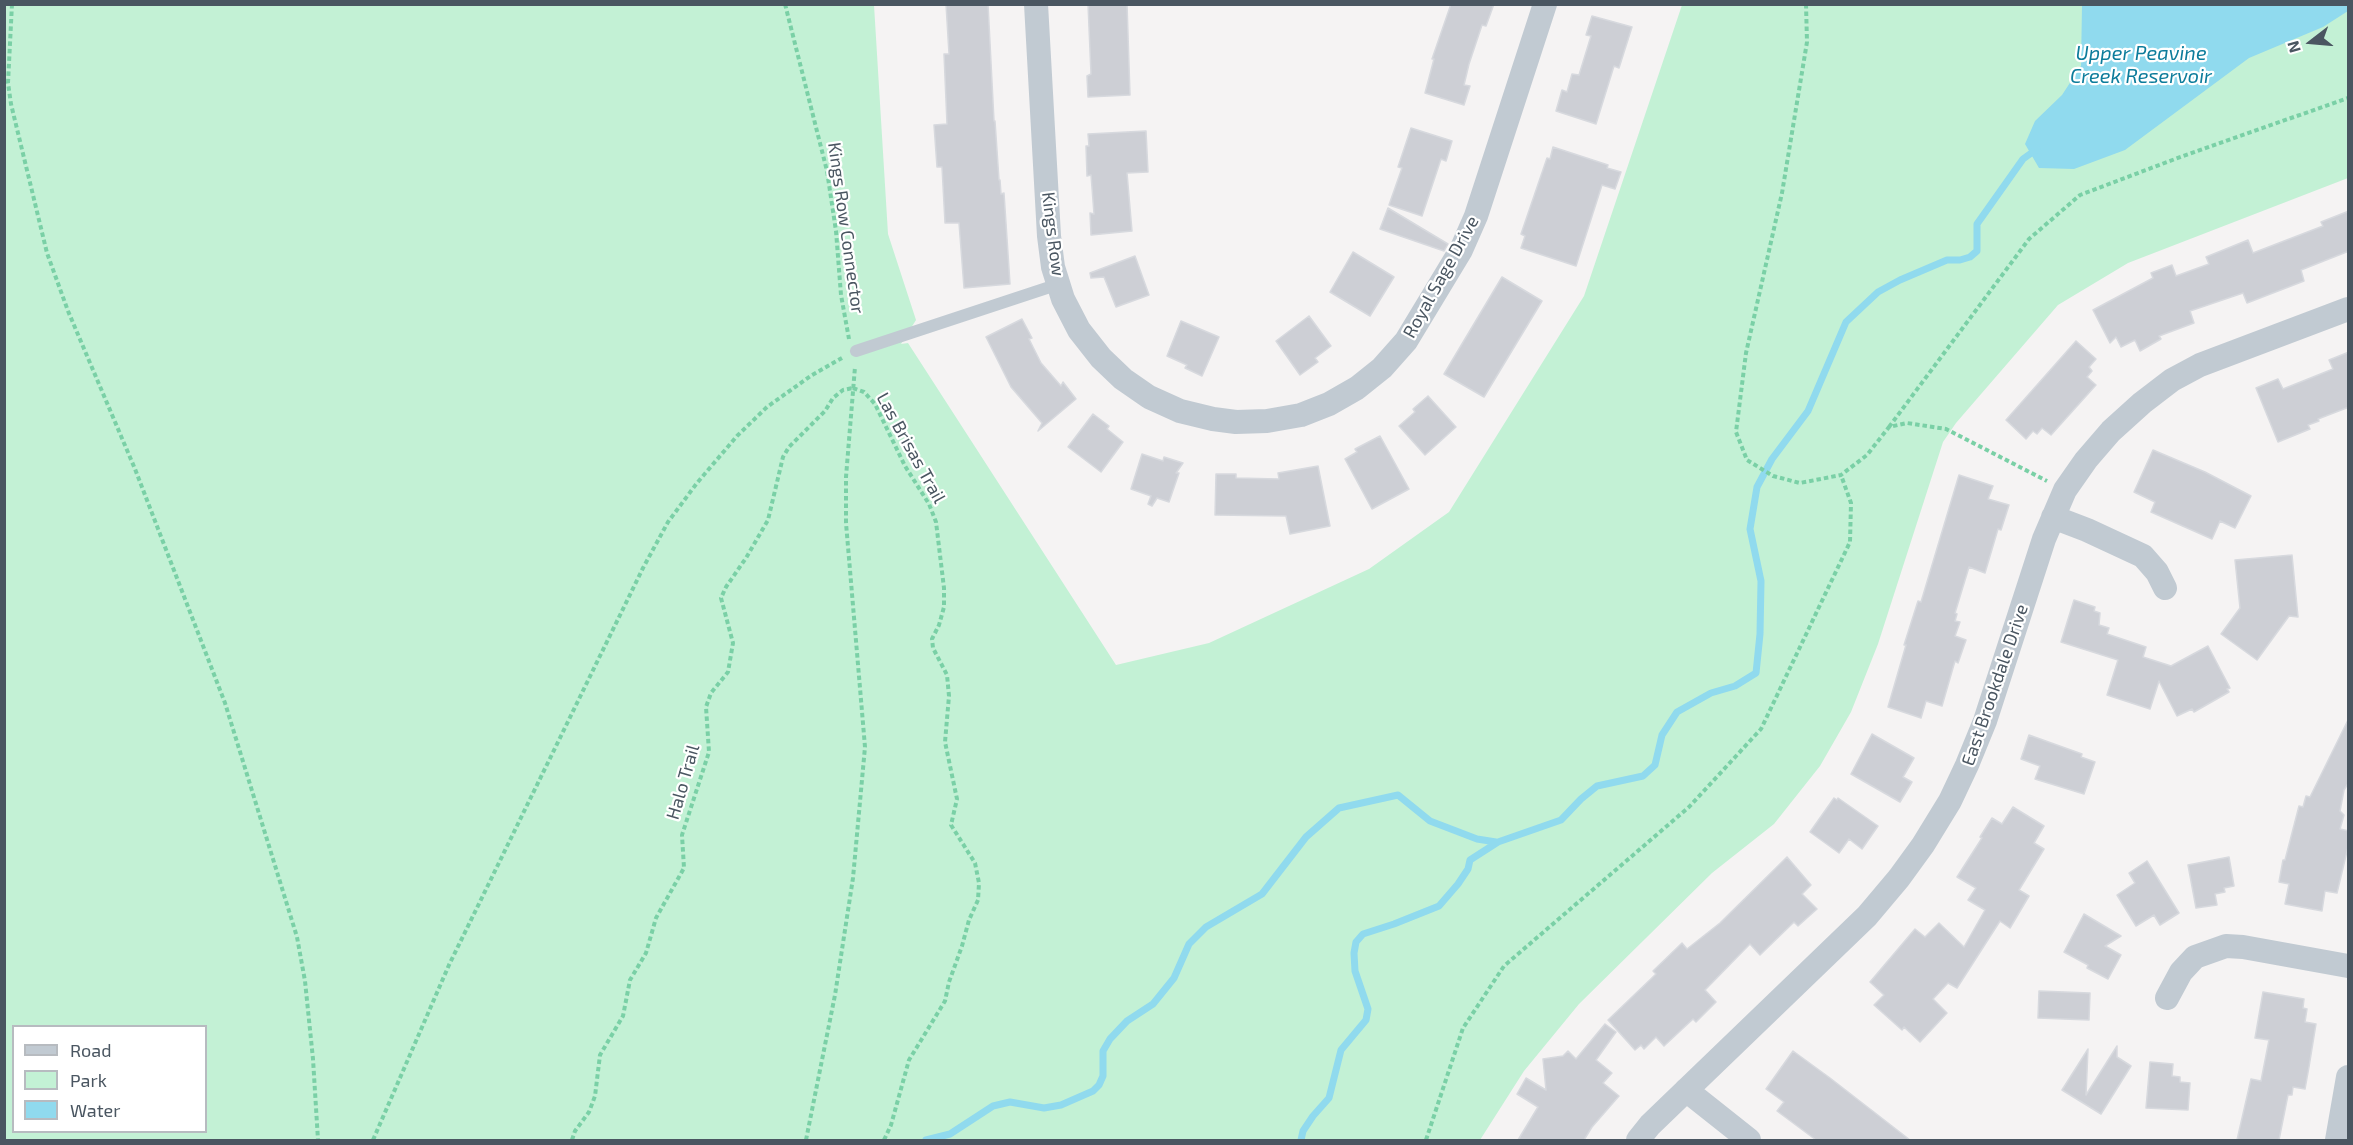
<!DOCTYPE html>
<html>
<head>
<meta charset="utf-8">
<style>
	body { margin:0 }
	#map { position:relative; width:2353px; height:1145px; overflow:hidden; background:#f5f3f3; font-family:"Exo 2",sans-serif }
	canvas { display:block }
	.frame { position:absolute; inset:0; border:6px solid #4a5661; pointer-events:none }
	.legend { position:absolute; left:12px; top:1025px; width:195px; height:108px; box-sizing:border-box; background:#fff; border:2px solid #b7bbc0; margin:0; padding:8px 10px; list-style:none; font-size:18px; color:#4a5661 }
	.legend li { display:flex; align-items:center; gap:12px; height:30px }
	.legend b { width:30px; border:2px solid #b7bbc0 }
	.north { position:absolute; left:2281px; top:12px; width:60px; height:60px; -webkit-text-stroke:4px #fff; paint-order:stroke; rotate:254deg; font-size:16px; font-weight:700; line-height:24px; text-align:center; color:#4a5661 }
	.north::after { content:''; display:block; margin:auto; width:21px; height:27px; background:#4a5661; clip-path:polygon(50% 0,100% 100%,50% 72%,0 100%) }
</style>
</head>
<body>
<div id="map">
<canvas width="2353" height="1145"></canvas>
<div class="frame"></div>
<ul class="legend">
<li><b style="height:8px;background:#c1cad2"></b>Road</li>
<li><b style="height:16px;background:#c3f1d5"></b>Park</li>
<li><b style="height:16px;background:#90daee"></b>Water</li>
</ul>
<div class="north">N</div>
</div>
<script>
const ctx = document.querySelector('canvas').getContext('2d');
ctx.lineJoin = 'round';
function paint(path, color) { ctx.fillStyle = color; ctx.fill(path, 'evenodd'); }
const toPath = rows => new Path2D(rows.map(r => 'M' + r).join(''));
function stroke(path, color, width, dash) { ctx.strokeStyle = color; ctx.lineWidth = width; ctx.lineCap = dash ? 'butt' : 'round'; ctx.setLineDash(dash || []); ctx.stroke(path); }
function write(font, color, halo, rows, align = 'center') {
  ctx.font = font + ' "Exo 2",sans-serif'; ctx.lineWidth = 4.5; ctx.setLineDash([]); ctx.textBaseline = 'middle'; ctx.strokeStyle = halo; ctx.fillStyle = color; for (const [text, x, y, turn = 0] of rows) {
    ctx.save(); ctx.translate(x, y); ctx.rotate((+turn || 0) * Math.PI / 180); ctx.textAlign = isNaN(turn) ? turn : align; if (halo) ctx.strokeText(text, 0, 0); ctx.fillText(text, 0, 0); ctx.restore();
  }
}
paint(toPath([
	[5,5,874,5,888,234,916,320,901,344,908,343,1116,665,1209,643,1369,569,1449,512,1584,296,1682,5,2348,5,2348,178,2128,263,2058,305,1956,423,1943,442,1878,644,1851,712,1820,766,1774,824,1712,873,1579,1004,1524,1071,1480,1140,5,1140],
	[14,1026,206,1026,206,1132,14,1132]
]), '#c3f1d5');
paint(toPath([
	[2082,5,2348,4,2348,11,2323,27,2249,58,2125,150,2074,169,2039,168,2025,144,2035,121,2062,95,2081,66]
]), '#90daee');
stroke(toPath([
	[926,1140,950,1134,993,1106,1010,1102,1044,1108,1061,1105,1093,1091,1099,1085,1103,1076,1103,1051,1110,1039,1127,1021,1153,1004,1174,978,1189,944,1206,927,1262,894,1306,837,1339,808,1398,795,1430,821,1477,839,1496,842],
	[1301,1140,1303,1131,1313,1116,1329,1098,1341,1050,1366,1020,1368,1009,1355,971,1354,953,1356,942,1363,934,1394,924,1439,906,1458,884,1468,869,1470,860,1498,842,1561,820,1581,799,1597,786,1643,776,1655,765,1662,735,1677,712,1711,693,1735,686,1756,673,1760,634,1761,581,1750,529,1757,487,1772,459,1808,411,1846,322,1878,292,1900,280,1947,260,1960,260,1970,257,1977,251,1977,224,2023,159,2037,149]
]), '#90daee', 7);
const building = toPath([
	[946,4,988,4,994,121,995,121,999,180,1000,180,1001,194,1004,193,1010,284,964,288,959,223,945,223,942,167,937,167,934,125,947,124,944,54,949,54,946,4],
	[1088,4,1127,4,1130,95,1088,97,1087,76,1091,74,1088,4],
	[1451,4,1494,4,1486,26,1482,25,1469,64,1464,85,1470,86,1464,105,1425,93,1434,59,1432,59,1451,4],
	[1592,16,1632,27,1619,68,1614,66,1596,124,1556,111,1562,90,1567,92,1572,74,1579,75,1591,36,1586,35,1592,16],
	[1411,128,1452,141,1446,161,1441,159,1422,216,1389,205,1402,168,1398,167,1411,128],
	[1146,131,1148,172,1127,173,1132,231,1091,235,1090,213,1094,214,1091,175,1087,176,1086,146,1089,146,1088,134,1146,131],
	[1553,147,1608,165,1607,168,1621,172,1615,189,1602,185,1576,266,1521,248,1525,236,1521,234,1547,158,1550,159,1553,147],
	[1388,208,1448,244,1444,251,1380,229,1388,208],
	[2349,211,2349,251,2301,270,2304,281,2247,303,2243,293,2190,311,2194,323,2159,336,2161,339,2140,351,2135,340,2121,347,2116,337,2110,343,2093,310,2153,278,2151,273,2172,265,2176,276,2209,264,2206,257,2248,240,2253,253,2323,226,2321,222,2349,211],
	[1353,252,1394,277,1370,316,1330,292,1353,252],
	[1135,256,1149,295,1116,307,1104,277,1091,278,1090,273,1135,256],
	[1502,277,1542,301,1484,397,1444,374,1502,277],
	[1309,316,1331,346,1315,358,1318,362,1300,375,1276,341,1309,316],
	[1022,319,1032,338,1029,339,1041,363,1061,386,1063,382,1076,399,1038,431,1042,423,1011,387,986,337,1022,319],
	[1181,321,1219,337,1202,376,1185,368,1187,365,1167,356,1181,321],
	[2076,341,2096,359,2089,367,2092,371,2087,377,2096,385,2051,435,2042,428,2037,434,2033,431,2026,439,2006,420,2076,341],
	[2349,352,2349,407,2318,419,2319,421,2308,425,2310,429,2278,442,2256,388,2278,379,2283,389,2333,369,2329,360,2349,352],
	[1428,396,1456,427,1425,455,1399,426,1415,412,1413,409,1428,396],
	[1093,414,1109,426,1107,429,1123,442,1101,472,1068,447,1093,414],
	[1380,436,1409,489,1372,509,1345,459,1357,452,1355,449,1380,436],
	[2153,450,2205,472,2251,496,2235,528,2220,521,2212,539,2151,512,2155,502,2134,492,2153,450],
	[1142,454,1163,461,1164,457,1183,463,1176,473,1179,473,1169,502,1157,498,1152,506,1148,504,1151,496,1131,489,1142,454],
	[1318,466,1330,526,1290,534,1286,516,1215,515,1216,474,1236,474,1236,478,1279,479,1278,473,1318,466],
	[1959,475,1993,486,1988,499,2009,505,2001,530,1998,529,1985,573,1969,567,1955,613,1957,614,1955,621,1960,622,1955,636,1966,640,1958,663,1955,661,1942,706,1926,701,1921,718,1888,707,1906,645,1904,645,1918,601,1921,602,1959,475],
	[2292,555,2298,617,2289,616,2257,660,2221,634,2240,608,2235,560,2292,555],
	[2074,600,2095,607,2094,611,2100,613,2099,625,2109,628,2107,634,2146,647,2143,657,2171,666,2208,646,2230,688,2227,689,2229,692,2194,712,2192,709,2177,716,2159,681,2150,709,2107,695,2118,660,2061,642,2074,600],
	[2349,718,2349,782,2344,790,2340,811,2344,815,2340,829,2349,831,2349,843,2337,893,2325,891,2322,911,2285,904,2289,884,2279,882,2283,860,2285,860,2299,806,2303,807,2306,796,2310,797,2349,718],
	[1872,734,1914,758,1903,777,1912,782,1900,802,1851,774,1872,734],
	[2029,735,2082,754,2081,757,2095,762,2084,794,2035,779,2040,766,2021,759,2029,735],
	[1834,798,1837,800,1838,798,1878,826,1862,849,1849,839,1839,853,1810,832,1834,798],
	[2013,807,2044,826,2034,843,2044,849,2019,890,2029,896,2010,928,2000,921,1957,988,1948,983,1933,999,1947,1013,1920,1042,1904,1027,1902,1030,1874,1005,1884,995,1870,982,1915,929,1925,937,1939,923,1964,947,1985,910,1968,900,1976,888,1957,877,1982,838,1980,837,1992,818,2002,824,2013,807],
	[1787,857,1811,885,1802,894,1817,909,1798,926,1794,922,1760,955,1750,944,1705,990,1716,1002,1696,1022,1693,1019,1664,1046,1656,1037,1644,1049,1641,1045,1635,1050,1608,1020,1656,974,1653,971,1682,943,1687,949,1720,923,1787,857],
	[2229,857,2234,886,2224,888,2225,892,2215,894,2217,905,2196,908,2188,865,2229,857],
	[2147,861,2179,913,2160,925,2154,915,2136,926,2117,895,2135,883,2129,873,2147,861],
	[2084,914,2121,936,2105,946,2121,955,2108,979,2087,968,2088,965,2064,952,2084,914],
	[2039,991,2090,993,2089,1020,2038,1018,2039,991],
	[2263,992,2304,999,2303,1008,2307,1009,2305,1022,2316,1024,2309,1067,2305,1089,2293,1087,2292,1095,2288,1095,2279,1140,2237,1140,2251,1079,2261,1081,2269,1040,2255,1038,2263,992],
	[1605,1024,1616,1032,1596,1060,1612,1073,1603,1083,1619,1096,1592,1127,1584,1140,1518,1140,1538,1107,1517,1094,1526,1078,1546,1090,1543,1059,1563,1056,1568,1051,1576,1059,1605,1024],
	[2117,1046,2117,1057,2131,1066,2101,1114,2062,1090,2088,1049,2086,1095,2117,1046],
	[1793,1051,1830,1078,1910,1140,1816,1140,1777,1111,1784,1102,1766,1089,1793,1051],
	[2150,1062,2173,1064,2172,1076,2180,1077,2180,1082,2190,1083,2188,1110,2146,1108,2150,1062]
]);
paint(building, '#cdcfd5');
stroke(building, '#d7d9de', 1.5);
stroke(toPath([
	[12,4,8,83,11,104,47,253,68,311,135,469,225,703,297,937,305,981,313,1059,318,1140],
	[785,4,827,171,836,231,841,295,849,339],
	[1806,4,1807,42,1782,193,1746,353,1736,432,1747,460,1773,476,1800,483,1841,475,1867,455,1889,427,1907,423,1946,429,2047,481],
	[853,388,864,392,875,404,905,466,929,504,936,522,944,588,944,607,939,625,932,639,933,648,947,675,949,696,945,742,957,799,951,825,975,863,979,883,978,900,969,920,962,946,949,982,945,1001,909,1060,891,1125,884,1140],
	[1889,427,2029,239,2080,195,2183,156,2348,98],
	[373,1140,449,965,643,568,668,522,697,483,737,436,767,407,812,375,842,358],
	[572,1140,575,1131,589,1112,595,1096,600,1055,623,1016,630,980,646,953,656,918,684,868,682,835,709,752,706,707,711,693,728,672,733,643,721,598,726,587,746,558,768,520,783,457,789,447,825,411,833,398,843,390,853,388],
	[806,1140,835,995,853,878,865,747,846,523,846,477,855,367],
	[1426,1140,1463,1028,1504,966,1689,807,1761,729,1850,542,1851,503,1841,475]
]), '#7ad0a6', 4, [4.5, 3]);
stroke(toPath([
	[856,351,1059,284]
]), '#c1cad2', 12);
stroke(toPath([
	[1036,4,1049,236,1053,267,1063,299,1079,330,1101,358,1123,379,1149,397,1180,411,1213,419,1236,422,1267,421,1301,415,1329,404,1357,388,1382,368,1406,341,1461,250,1476,216,1545,4],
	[2053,517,2087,530,2143,556,2157,572,2165,588],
	[2167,998,2181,972,2195,957,2226,946,2243,947,2348,966],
	[1686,1090,1749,1140],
	[1638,1140,1650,1125,1867,916,1899,878,1923,845,1950,801,1967,765,1985,721,2044,539,2065,490,2086,460,2111,431,2142,403,2172,380,2200,365,2348,309],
	[2337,1140,2348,1077]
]), '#c1cad2', 24);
write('18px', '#4a5661', '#fff', [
	["Kings Row Connector",846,228,82],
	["Kings Row",1053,234,83],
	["Royal Sage Drive",1441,277,-61],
	["Las Brisas Trail",911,448,61],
	["East Brookdale Drive",1995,685,-71],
	["Halo Trail",683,782,-74]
]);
write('italic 20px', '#0c7c9b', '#fff', [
	["Upper Peavine",2141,53],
	["Creek Reservoir",2141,76]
]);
</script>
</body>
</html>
